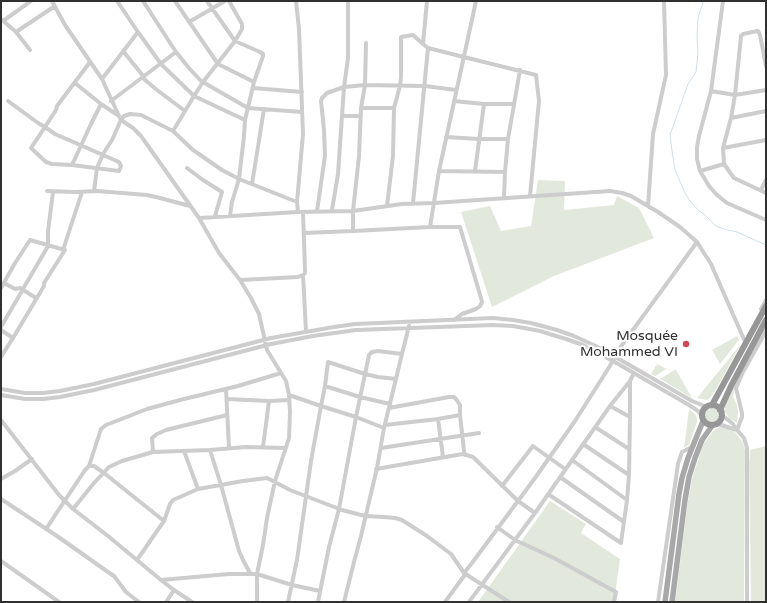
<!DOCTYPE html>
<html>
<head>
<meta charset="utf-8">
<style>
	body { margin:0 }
	#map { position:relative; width:767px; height:603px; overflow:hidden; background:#fff; font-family:"Varela Round",sans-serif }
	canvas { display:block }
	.frame { position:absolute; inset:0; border:2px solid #303030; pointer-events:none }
</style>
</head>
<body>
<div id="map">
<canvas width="767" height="603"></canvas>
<div class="frame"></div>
</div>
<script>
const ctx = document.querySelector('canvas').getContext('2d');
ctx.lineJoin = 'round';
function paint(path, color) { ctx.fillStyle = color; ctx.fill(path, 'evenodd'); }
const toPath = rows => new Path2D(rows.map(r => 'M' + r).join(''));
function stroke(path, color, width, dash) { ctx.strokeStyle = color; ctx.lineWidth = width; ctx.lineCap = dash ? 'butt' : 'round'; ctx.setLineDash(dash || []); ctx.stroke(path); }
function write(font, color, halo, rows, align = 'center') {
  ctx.font = font + ' "Varela Round",sans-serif'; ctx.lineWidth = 4; ctx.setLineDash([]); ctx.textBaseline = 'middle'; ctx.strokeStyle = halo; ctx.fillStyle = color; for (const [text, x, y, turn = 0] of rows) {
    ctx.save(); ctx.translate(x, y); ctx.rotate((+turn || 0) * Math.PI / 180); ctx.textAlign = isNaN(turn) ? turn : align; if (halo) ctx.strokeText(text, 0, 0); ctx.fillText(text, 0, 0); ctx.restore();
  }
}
paint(toPath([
	[538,180,565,181,564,210,614,205,617,196,639,208,654,238,554,276,492,307,461,212,490,206,501,231,531,226],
	[737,336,739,340,720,364,712,350],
	[741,344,715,391,709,399,706,400,697,398],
	[657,364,667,369,655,376,651,374],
	[676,369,676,370,692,398,660,379],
	[735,384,733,397,737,405,738,413,737,423,729,418,724,411,726,402],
	[712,408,717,410,719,413,720,416,717,421,712,423,707,421,705,418,704,415,707,410],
	[689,409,695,414,697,418,697,422,689,445,684,448],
	[720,427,728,428,735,432,742,441,745,449,744,602,675,602,688,501,692,479,701,451,704,443,714,430],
	[766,446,766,602,751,602,749,464,750,450],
	[550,501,586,524,581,533,620,559,614,602,478,602]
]), '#e3e8dc');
stroke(toPath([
	[703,1,703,3,700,11,698,19,697,37,698,53,696,72,688,84,670,135,672,151,675,170,685,193,690,201,699,211,704,214,716,226,724,229,737,232,766,245]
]), '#cee0e8', 1);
stroke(toPath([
	[52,1,65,25,102,79,119,116,121,120,133,128,141,136,199,218,298,212,353,211,402,204,434,203,610,191,622,193,631,196,658,212,680,227,697,242,711,264,746,344],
	[117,1,138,32,161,64,194,96,245,120],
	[143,1,176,52,189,68,201,81,248,108,302,112],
	[175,1,218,64,254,82],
	[207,1,235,41,260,52,263,54,263,56,254,82,245,120,244,136,239,179,232,202,230,216],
	[296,1,299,29,303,134,297,202,298,212],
	[723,1,711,91,699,136,697,147,697,159,700,171,709,186,717,195,727,203,766,220],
	[1,19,16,32,30,50],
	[3,21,31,1],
	[189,22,225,1],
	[16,32,55,6],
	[366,43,365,85,425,86,456,90],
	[428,48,536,75,539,101,530,196],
	[123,51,144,77,144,79,157,90,185,111],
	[766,66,760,35,758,31,757,31,743,34,741,36,735,95,731,118,723,148,724,164,734,178,766,193],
	[102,79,138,32],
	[75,83,101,104,119,116],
	[253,88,302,92],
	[711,91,735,95,766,90],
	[8,101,38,123,45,127,55,134,119,162,121,166,119,171,72,165,52,164,46,162,31,148,45,127,56,110,57,106,90,62],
	[111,101,176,52],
	[454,101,484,104,514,104],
	[361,108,394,108],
	[343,116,361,116],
	[731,118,766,111],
	[173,131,194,96,203,82,235,41,242,29,242,24,229,1],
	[446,137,479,139,508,139],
	[723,148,766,140],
	[72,165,91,124,101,104],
	[187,168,203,180,222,192,215,216],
	[439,171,505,172,504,198],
	[475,171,484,104],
	[700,171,724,164],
	[505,172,508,139,520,70],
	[252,184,264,109],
	[761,190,766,180],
	[47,191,75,192,97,191,147,195,160,198,190,206],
	[94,191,97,168,103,154,112,140,121,120,124,116,130,114,141,115,173,131,193,150,222,170,239,179,297,202],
	[413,203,428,48,423,44,427,1],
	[387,206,393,156,394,108,400,86,401,77,401,37,413,35,423,44],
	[648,206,653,134,666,75,664,1],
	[332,210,338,174,344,87,348,58,348,1],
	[317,211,325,156,324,130,321,101,322,98,327,93,344,87,365,85,361,108,359,156,353,211,353,231,430,227,439,171,476,1],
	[303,212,305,269,305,273,303,275,306,331],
	[199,218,219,253,240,280,251,298,259,314,267,350,286,381,289,395,290,412,289,438,275,481,267,518,263,545,257,574,257,602],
	[430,227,460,227,481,298,482,302,480,306,476,309,462,314,454,320],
	[304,233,353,231],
	[63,250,82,192],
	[240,280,298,277,303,275],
	[4,283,15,289,20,288,36,298],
	[1,288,15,263,30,240,65,250,44,283,44,286,13,338,1,357],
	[761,309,766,300],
	[1,327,48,246,48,231,53,192],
	[1,330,13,338],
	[325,386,360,397,390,404],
	[1,389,25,393,43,393,60,391,94,384,271,338,334,327,355,324,493,318,513,320,531,323,557,330,574,336,598,347,692,401,707,407],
	[226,389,229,448],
	[1,395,25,399,43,399,60,397,94,390,271,344,313,336,356,330,493,325,513,326,540,331,566,339,583,345,613,361,689,405,698,411,702,415],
	[289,395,321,406,356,417,384,428],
	[227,399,269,401],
	[610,406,630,417],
	[389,408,449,397,454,397,456,399,460,405,460,415,438,419],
	[460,415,464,451,465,455],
	[1,420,59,495,73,509,108,536,161,580,174,590,192,602],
	[718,424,737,430,733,424,722,415],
	[385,425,438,419,443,457],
	[595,427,629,449],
	[583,444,629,475],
	[263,447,269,401,289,400],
	[381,448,479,433],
	[210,450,221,485,239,551,243,560,250,573],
	[184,451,198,489],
	[153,452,152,438,157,434,166,430,227,415],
	[572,460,627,500],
	[89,466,101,429,106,425,147,409,184,399,238,386,281,373],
	[376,469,457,455,463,454,473,457,518,501,535,513],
	[560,477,624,522],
	[1,479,15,471,32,459],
	[502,486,533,446,565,469],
	[548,494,621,543,627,500,629,475,630,417,630,381],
	[1,499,57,536,108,572,114,576,126,592,139,602],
	[73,509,94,483,109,467,122,461,153,452,210,450,246,447,286,448],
	[497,527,515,540,554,558,616,592,614,602],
	[46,529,85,470,89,466,94,466,104,473,164,521],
	[137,560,164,521,170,504,173,500,198,489,243,481,267,478,271,480,290,490,342,510,365,516,384,517,395,518,402,520,427,536,451,554,464,573,509,602],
	[1,561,59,602],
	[161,580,229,574,257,574,292,585,320,591],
	[166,602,174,590],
	[288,602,297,560,311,461,321,406,325,386,328,362,365,374,378,377,396,379],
	[318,602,329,547,339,509,356,417,369,355,372,352,378,351,402,354],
	[344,602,354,562,361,536,377,468,384,428,402,354,409,326],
	[445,602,464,576,464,573,472,563,535,478,575,421,613,361,614,356,697,242],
	[469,602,535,513,610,406,630,381,634,373],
	[658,602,678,464,682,452,692,447],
	[747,602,747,448,744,438,737,430,742,417,742,413,736,388,743,372,766,331]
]), '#cdcdcd', 4);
stroke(toPath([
	[665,602,679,494,682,478,688,458,703,421],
	[672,602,685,500,689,477,695,458,702,440,712,426]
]), '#a8a8a8', 5.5);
stroke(toPath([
	[712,405,766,306],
	'702 415a10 10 0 1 1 20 0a10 10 0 1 1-20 0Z',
	[720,410,731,386,766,320]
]), '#979797', 6);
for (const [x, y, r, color] of [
	[686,344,4,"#d0485d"]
]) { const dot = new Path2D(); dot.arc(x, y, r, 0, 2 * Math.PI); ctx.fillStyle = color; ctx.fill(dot); stroke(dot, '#fff', 1.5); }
write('14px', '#303030', '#fff', [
	["Mosquée",678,336],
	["Mohammed VI",678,352]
], 'right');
</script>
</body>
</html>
